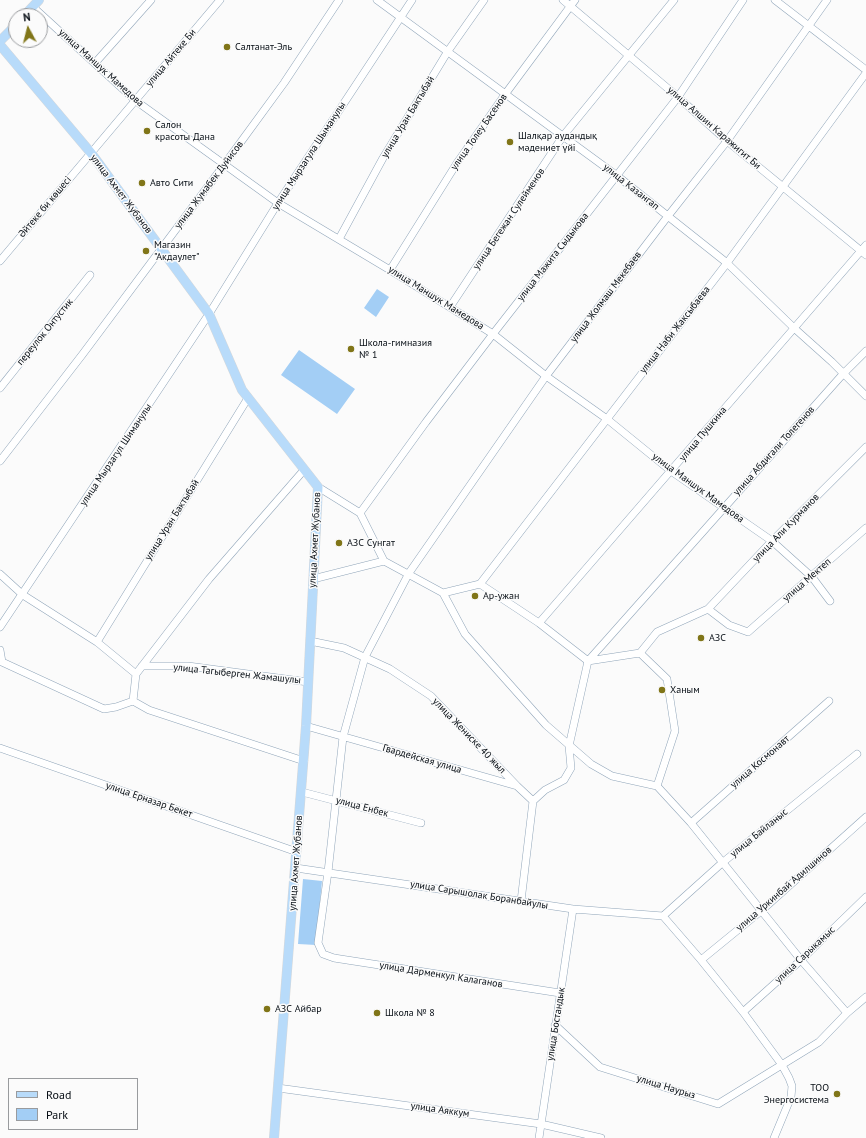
<!DOCTYPE html>
<html>
<head>
<meta charset="utf-8">
<style>
	body { margin:0 }
	#map { position:relative; width:866px; height:1138px; overflow:hidden; background:#fbfbfb; font-family:"PT Sans",sans-serif }
	canvas { display:block }
	.legend { position:absolute; left:8px; top:1078px; width:130px; height:52px; box-sizing:border-box; background:#fbfbfb; border:1px solid #999b9e; margin:0; padding:5px 7px; list-style:none; font-size:12px; color:#050c13 }
	.legend li { display:flex; align-items:center; gap:8px; height:20px }
	.legend b { width:20px; border:1px solid #999b9e }
	.north { position:absolute; left:8px; top:8px; width:40px; height:40px; box-sizing:border-box; background:#fbfbfb; border:1px solid #999b9e; border-radius:50%; rotate:353deg; font-size:11px; font-weight:700; line-height:16px; text-align:center; color:#050c13 }
	.north::after { content:''; display:block; margin:auto; width:14px; height:18px; background:#807518; clip-path:polygon(50% 0,100% 100%,50% 72%,0 100%) }
</style>
</head>
<body>
<div id="map">
<canvas width="866" height="1138"></canvas>
<ul class="legend">
<li><b style="height:5px;background:#b8dbfa"></b>Road</li>
<li><b style="height:11px;background:#a3cef5"></b>Park</li>
</ul>
<div class="north">N</div>
</div>
<script>
const ctx = document.querySelector('canvas').getContext('2d');
ctx.lineJoin = 'round';
function paint(path, color) { ctx.fillStyle = color; ctx.fill(path, 'evenodd'); }
const toPath = rows => new Path2D(rows.map(r => 'M' + r).join(''));
function stroke(path, color, width, dash) { ctx.strokeStyle = color; ctx.lineWidth = width; ctx.lineCap = dash ? 'butt' : 'round'; ctx.setLineDash(dash || []); ctx.stroke(path); }
function write(font, color, halo, rows, align = 'center') {
  ctx.font = font + ' "PT Sans",sans-serif'; ctx.lineWidth = 3; ctx.setLineDash([]); ctx.textBaseline = 'middle'; ctx.strokeStyle = halo; ctx.fillStyle = color; for (const [text, x, y, turn = 0] of rows) {
    ctx.save(); ctx.translate(x, y); ctx.rotate((+turn || 0) * Math.PI / 180); ctx.textAlign = isNaN(turn) ? turn : align; if (halo) ctx.strokeText(text, 0, 0); ctx.fillText(text, 0, 0); ctx.restore();
  }
}
paint(toPath([
	[377,289,389,297,376,317,364,308],
	[299,350,355,389,337,414,281,375],
	[303,879,322,881,316,945,298,944]
]), '#a3cef5');
const minor = toPath([
	[377,0,616,175,727,263,794,328,832,362,866,396],
	[563,0,678,97,727,141,866,255],
	[775,0,866,70],
	[33,7,136,101,278,203,390,270,493,334,546,376,607,419,671,471,772,541,812,577,830,601],
	[95,63,151,0],
	[339,239,383,158,448,51,484,0],
	[0,261,220,0],
	[390,270,457,163,506,93,575,0],
	[450,307,563,136,674,0],
	[0,388,90,275],
	[0,461,82,355,224,165,284,83,339,0],
	[318,487,360,513,384,561],
	[360,513,426,422,493,334,678,97,743,0],
	[0,574,23,595,97,642,136,674,209,579,304,470],
	[313,579,384,561,443,593,465,634,546,725,591,764,612,776,657,786,691,823,801,960,847,1013],
	[480,584,727,263,866,73],
	[443,593,480,584,539,623,588,661,640,653,657,632,708,609,729,625,748,632,866,528],
	[708,609,772,541,866,447],
	[539,623,866,245],
	[0,627,209,314,278,203,412,0],
	[310,641,344,648,390,669,431,696,517,786],
	[97,642,248,398],
	[0,650,2,662,104,709,116,707,133,701],
	[640,653,667,679,675,731,657,786],
	[142,666,188,666,308,682],
	[136,674,133,701,149,710,304,761],
	[306,726,517,786,533,801],
	[0,748,297,852],
	[302,792,421,823],
	[691,823,829,701],
	[296,868,573,909,663,916],
	[521,901,533,801,545,790,564,780,571,768,569,746,588,661,843,374,866,351],
	[663,916,701,960,743,1012,782,1065,789,1078,792,1086,791,1097,774,1138],
	[663,916,722,863,857,754],
	[701,960,761,911,866,817],
	[560,993,334,958,323,954,318,943,328,872,343,737,365,657,409,573,546,376,668,216,727,141,827,0],
	[743,1012,801,960,866,897],
	[555,1025,600,1067,718,1104,819,1042,847,1013,866,997],
	[278,1088,541,1124,601,1138],
	[539,1138,573,909]
]);
const major = toPath([
	[24,16,39,0],
	[0,41,16,25],
	[0,45,91,153,209,314,242,390,318,487,306,726,274,1138]
]);
stroke(minor, '#90a5b9', 8);
stroke(major, '#d7d8d9', 10);
stroke(minor, '#fff', 7);
stroke(major, '#b8dbfa', 9);
for (const [x, y, r, color] of [
	[227,47,4,"#807518"],
	[147,131,4,"#807518"],
	[510,142,4,"#807518"],
	[142,183,4,"#807518"],
	[146,251,4,"#807518"],
	[351,349,4,"#807518"],
	[339,543,4,"#807518"],
	[475,596,4,"#807518"],
	[701,638,4,"#807518"],
	[662,690,4,"#807518"],
	[267,1009,4,"#807518"],
	[377,1013,4,"#807518"],
	[837,1094,4,"#807518"]
]) { const dot = new Path2D(); dot.arc(x, y, r, 0, 2 * Math.PI); ctx.fillStyle = color; ctx.fill(dot); stroke(dot, '#fbfbfb', 1.5); }
write('10px', '#050c13', '#fbfbfb', [
	["Салтанат-Эль",235,47],
	["Салон",155,125],
	["красоты Дана",155,137],
	["Шалқар аудандық",518,136],
	["мәдениет үйі",518,148],
	["Авто Сити",150,183],
	["Магазин",154,245],
	["\"Акдаулет\"",154,257],
	["Школа-гимназия",359,343],
	["№ 1",359,355],
	["АЗС Сунгат",347,543],
	["Ар-ужан",483,596],
	["АЗС",709,638],
	["Ханым",670,690],
	["АЗС Айбар",275,1009],
	["Школа № 8",385,1013],
	["ТОО",829,1088,"right"],
	["Энергосистема",829,1100,"right"]
], 'left');
write('10px', '#050c13', '#fbfbfb', [
	["улица Айтеке Би",171,58,-50],
	["улица Маншук Мамедова",101,68,42],
	["улица Уран Бактыбай",408,117,-59],
	["улица Алшин Каражигит Би",714,128,41],
	["улица Толеу Басенов",479,132,-55],
	["улица Мырзагула Шыманулы",309,156,-57],
	["улица Жумабек Дуйисов",209,185,-53],
	["улица Казангап",631,187,38],
	["улица Ахмет Жубанов",121,194,53],
	["Әйтеке би көшесі",45,207,-50],
	["улица Бегежан Сулейменов",509,219,-56],
	["улица Мажита Сыдыкова",553,257,-52],
	["улица Жолмаш Мекебаев",606,297,-53],
	["улица Маншук Мамедова",436,298,32],
	["улица Наби Жаксыбаева",675,330,-52],
	["переулок Онтустик",45,332,-51],
	["улица Пушкина",703,434,-50],
	["улица Абдигали Толегенов",774,451,-48],
	["улица Мырзагул Шиманулы",116,455,-56],
	["улица Маншук Мамедова",698,488,36],
	["улица Уран Бактыбай",172,520,-58],
	["улица Али Курманов",786,528,-46],
	["улица Ахмет Жубанов",315,540,-87],
	["улица Мектеп",807,580,-41],
	["улица Тагыберген Жамашулы",237,674,6],
	["улица Жениске 40 жыл",469,736,46],
	["Гвардейская улица",422,759,16],
	["улица Космонавт",760,762,-41],
	["улица Ерназар Бекет",149,800,19],
	["улица Енбек",362,807,15],
	["улица Байланыс",759,833,-39],
	["улица Ахмет Жубанов",296,863,-86],
	["улица Уркинбай Адилшинов",784,889,-41],
	["улица Сарышолак Боранбайулы",479,895,9],
	["улица Сарыкамыс",805,955,-43],
	["улица Дарменкул Калаганов",441,975,9],
	["улица Бостандык",556,1024,-81],
	["улица Наурыз",666,1087,17],
	["улица Аяккум",440,1110,8]
]);
</script>
</body>
</html>
